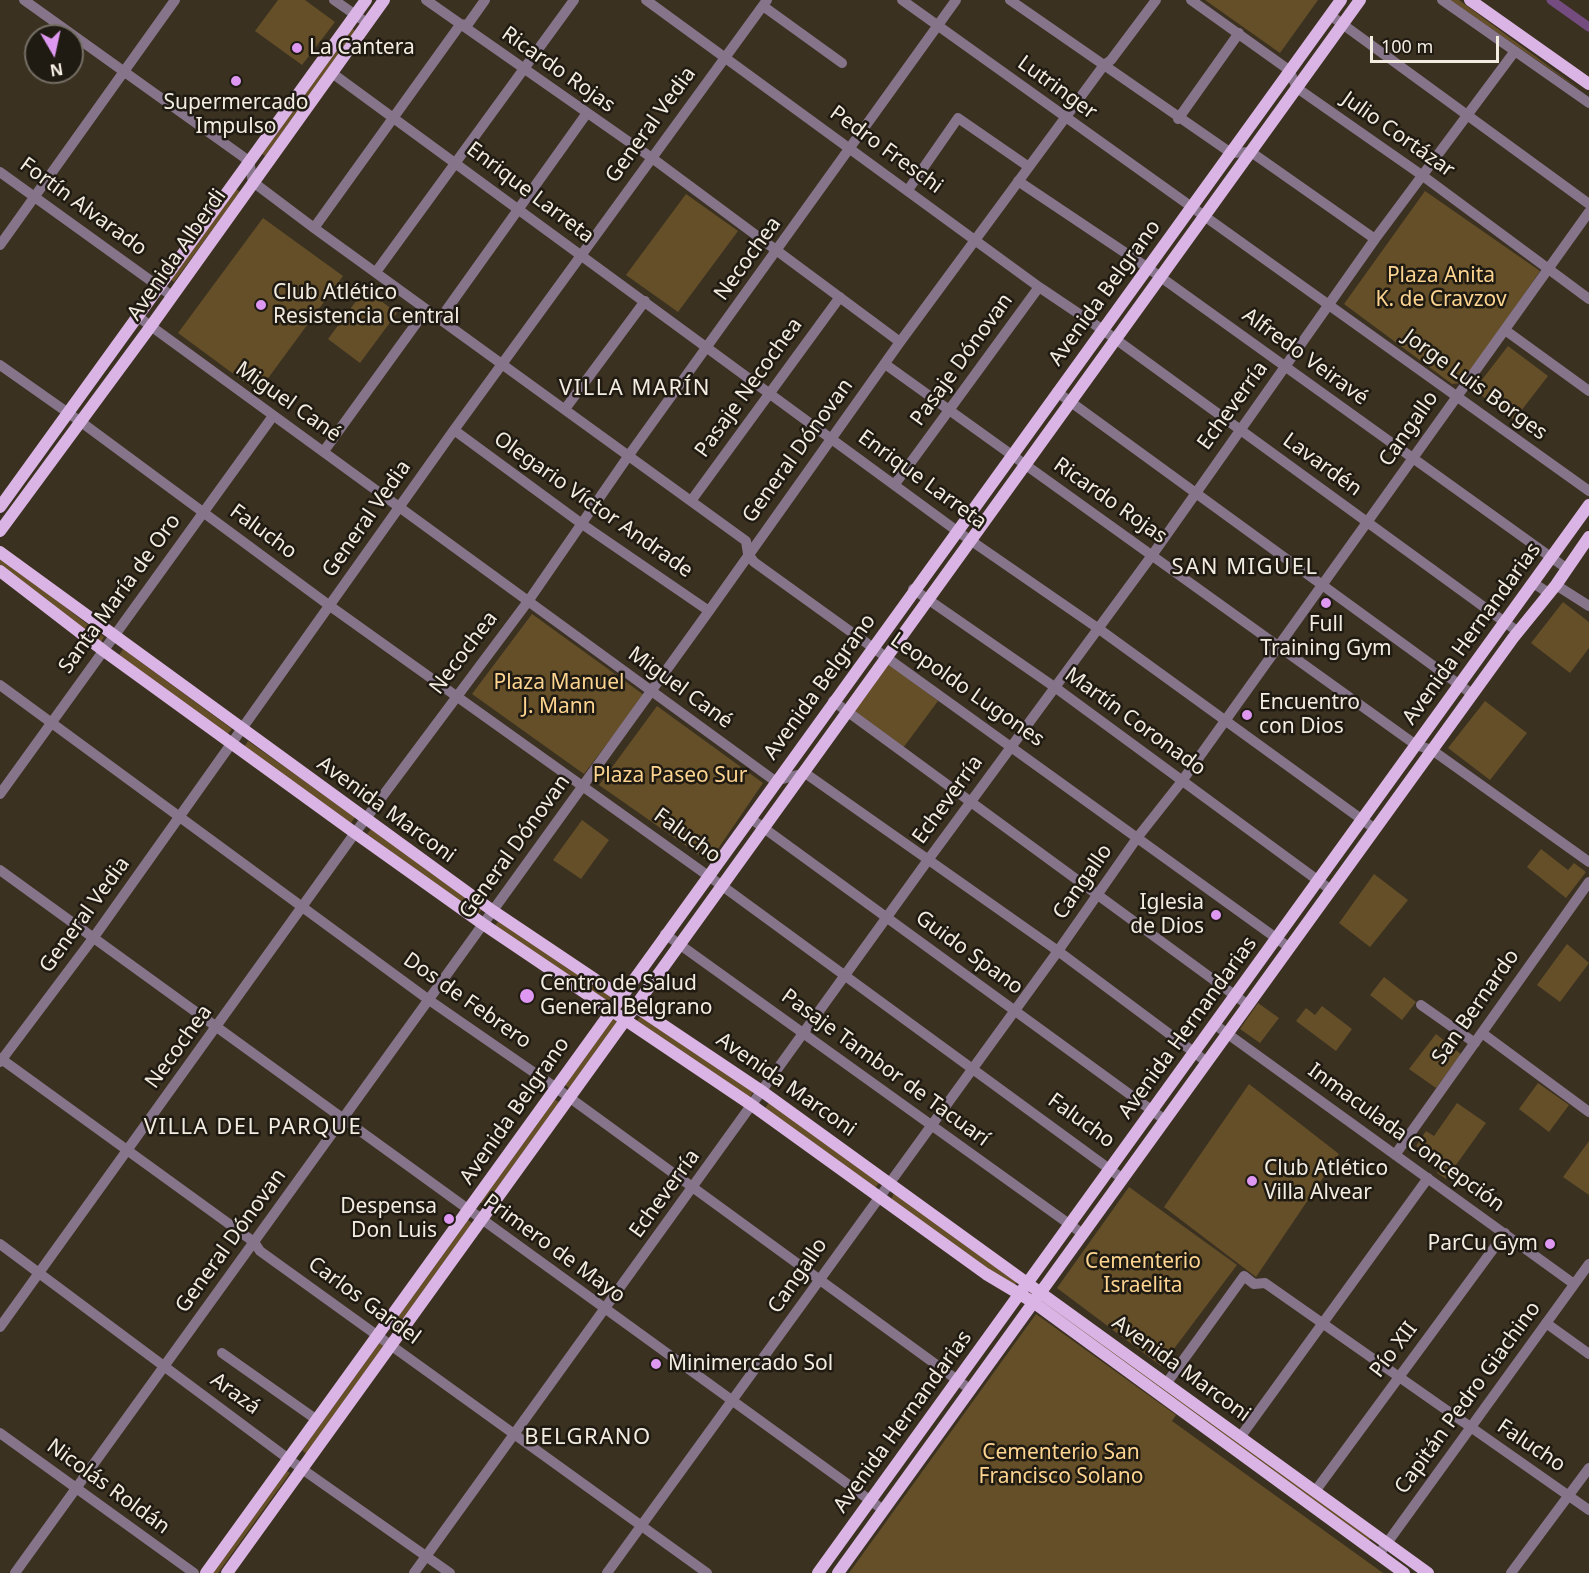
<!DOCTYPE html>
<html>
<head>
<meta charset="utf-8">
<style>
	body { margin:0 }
	#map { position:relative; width:1589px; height:1573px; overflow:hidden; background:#3b3120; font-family:"Noto Sans",sans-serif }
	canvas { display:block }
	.north { position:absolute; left:24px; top:24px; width:60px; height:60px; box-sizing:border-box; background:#1f1a12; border:2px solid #746e65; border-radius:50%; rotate:171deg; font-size:16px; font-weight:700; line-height:24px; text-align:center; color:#f3ece1 }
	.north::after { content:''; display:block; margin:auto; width:21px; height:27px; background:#df98f2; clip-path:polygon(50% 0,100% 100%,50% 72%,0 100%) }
	.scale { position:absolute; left:1370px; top:36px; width:129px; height:27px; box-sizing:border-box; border:3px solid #f3ece1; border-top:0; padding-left:8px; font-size:18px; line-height:21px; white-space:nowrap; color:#f3ece1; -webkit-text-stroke:4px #1f1a12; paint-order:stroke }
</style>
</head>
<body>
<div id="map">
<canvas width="1589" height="1573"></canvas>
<div class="north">N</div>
<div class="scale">100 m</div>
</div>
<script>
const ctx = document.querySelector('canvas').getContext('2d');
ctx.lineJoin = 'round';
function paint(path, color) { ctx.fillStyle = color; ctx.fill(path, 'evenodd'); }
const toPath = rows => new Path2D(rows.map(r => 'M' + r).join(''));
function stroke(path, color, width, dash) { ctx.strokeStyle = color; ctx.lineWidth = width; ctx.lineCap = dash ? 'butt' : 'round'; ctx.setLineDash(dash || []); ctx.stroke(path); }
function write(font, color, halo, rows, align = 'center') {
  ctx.font = font + ' "Noto Sans",sans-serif'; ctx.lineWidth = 5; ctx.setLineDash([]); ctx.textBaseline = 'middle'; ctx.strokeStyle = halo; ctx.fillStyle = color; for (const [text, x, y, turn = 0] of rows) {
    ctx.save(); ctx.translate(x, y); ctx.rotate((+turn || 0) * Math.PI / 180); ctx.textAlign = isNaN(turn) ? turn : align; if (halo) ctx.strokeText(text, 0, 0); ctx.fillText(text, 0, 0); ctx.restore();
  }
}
paint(toPath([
	[278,0,305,0,335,22,302,65,255,31],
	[1205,0,1318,0,1280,53],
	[1450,0,1459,0,1582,91],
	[352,28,356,32,265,156,261,153],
	[235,188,240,192,174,282,170,279],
	[1425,191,1540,271,1463,383,1452,384,1344,304],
	[686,194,738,231,678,312,626,275],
	[263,218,343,276,258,392,178,333],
	[365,289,397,313,360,363,328,339],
	[1508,346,1548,376,1514,420,1474,390],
	[0,557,104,637,101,642,0,565],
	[1563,602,1589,622,1589,648,1570,673,1531,643],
	[532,614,644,695,584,774,472,694],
	[123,649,232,729,227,735,119,655],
	[888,663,938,701,903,748,852,711],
	[1485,701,1527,733,1490,780,1448,748],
	[657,706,763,783,709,862,599,785],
	[248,741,355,817,351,823,244,747],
	[582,820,609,840,581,879,553,860],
	[371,829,482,909,478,915,367,834],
	[1541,849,1568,870,1574,863,1586,872,1566,898,1527,867],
	[1374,874,1408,900,1370,947,1339,923],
	[499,920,612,996,607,1003,494,927],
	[1567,944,1589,963,1560,1002,1537,985],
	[1384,977,1416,1002,1402,1020,1370,995],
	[1258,1003,1279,1018,1260,1043,1240,1029],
	[1322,1006,1352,1029,1336,1051,1296,1021,1306,1008,1315,1015],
	[641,1016,753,1092,749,1099,636,1022],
	[612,1018,617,1022,569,1088,564,1084],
	[1436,1034,1461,1054,1436,1088,1409,1069],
	[1538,1083,1569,1105,1549,1132,1519,1109],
	[1249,1084,1339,1154,1256,1277,1164,1207],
	[554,1099,559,1102,485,1205,479,1202],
	[769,1102,881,1181,875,1188,764,1110],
	[1457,1103,1486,1123,1446,1179,1437,1173,1443,1164,1416,1146,1426,1131,1434,1136],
	[1589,1141,1589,1195,1563,1177],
	[1129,1187,1237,1265,1161,1366,1057,1288],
	[895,1192,1018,1280,1013,1287,891,1199],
	[467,1219,472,1223,394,1331,389,1327],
	[1046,1301,1372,1537,1369,1541,1043,1305],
	[1036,1314,1176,1415,1172,1421,1383,1573,849,1573],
	[380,1342,384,1345,306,1454,302,1450],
	[285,1469,290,1473,218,1573,215,1573,211,1571]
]), '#654f29');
stroke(toPath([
	[1551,0,1589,27]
]), '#744c7f', 9);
stroke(toPath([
	[24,0,249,161,253,182,314,228,746,541,748,554,754,562,1290,948],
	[334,0,367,23],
	[426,0,652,158,900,342],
	[646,0,1039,287,1103,330,1517,631],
	[902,0,1589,491],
	[1010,0,1231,153,1251,152,1375,239],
	[1191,0,1289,70,1297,88,1423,176,1589,299],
	[1442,0,1589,103],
	[763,6,842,63],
	[1330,15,1589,204],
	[332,73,957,531,1099,629,1375,829],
	[1178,119,1239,33],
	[0,172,172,296],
	[1018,181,1148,268,1566,568],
	[908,190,958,118,1029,167],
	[314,228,460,25,468,24,485,0],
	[0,245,175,0],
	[376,272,574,0],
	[137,316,775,781,805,773,1058,951,1207,1062],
	[440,319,587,113],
	[1505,330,1589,391],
	[885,364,1416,745,1432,750,1589,862],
	[0,365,81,422,330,606,721,885,1123,1179],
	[1057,392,1472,694],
	[565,409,645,301],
	[454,430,582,524,709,611],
	[324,451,426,310],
	[895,484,1039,287],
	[691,501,840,297],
	[1533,583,1549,593],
	[1556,585,1589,606],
	[913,589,1056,688,1331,890],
	[0,685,429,1000,555,1087,971,1390],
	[833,701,1248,1005],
	[0,794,273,416],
	[750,818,1165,1120],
	[0,870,882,1509],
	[665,934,1083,1234],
	[1421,1005,1475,1043],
	[1214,1024,1574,1284],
	[1482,1033,1589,1112],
	[0,1058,254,1242,260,1251,707,1573],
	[0,1062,94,937,454,430,767,0],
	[1395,1155,1589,882],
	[0,1244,302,1469,450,1573],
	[1546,1323,1589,1354],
	[0,1327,355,833,529,600,629,455,956,0],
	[222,1353,317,1420],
	[1166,1384,1244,1276,1254,1284,1265,1283,1589,1510],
	[0,1433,194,1573],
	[1241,1436,1428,1178],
	[1316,1490,1505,1233],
	[1382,1550,1589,1264],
	[15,1573,709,611,900,342,1104,65,1111,60,1156,0],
	[414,1573,928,860,1153,554,1375,239,1515,51],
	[607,1573,1058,951,1137,838,1182,781,1589,212],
	[1511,1573,1589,1468]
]), '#86748b', 10);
stroke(toPath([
	[1470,0,1589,84],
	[0,507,366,0],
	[0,531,151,326,384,0],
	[0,552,493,911,763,1092,1428,1573],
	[0,571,104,651,355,833,483,924,753,1106,986,1274,1033,1302,1404,1573],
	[206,1573,1341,0],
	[227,1573,1360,0],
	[818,1573,1589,505],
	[838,1573,1513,638,1556,585,1589,537]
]), '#dab4e4', 12);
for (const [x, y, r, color] of [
	[297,48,6,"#df98f2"],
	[236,81,6,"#df98f2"],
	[261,305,6,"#df98f2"],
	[1326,603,6,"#df98f2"],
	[1247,715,6,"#df98f2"],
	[1216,915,6,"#df98f2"],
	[527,996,8,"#df98f2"],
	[1252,1181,6,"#df98f2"],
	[449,1219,6,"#df98f2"],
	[1550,1244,6,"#df98f2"],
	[656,1364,6,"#df98f2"]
]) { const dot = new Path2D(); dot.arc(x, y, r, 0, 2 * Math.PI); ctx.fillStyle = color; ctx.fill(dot); stroke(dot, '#1f1a12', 2); }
write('21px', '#f3ece1', '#1f1a12', [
	["La Cantera",309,48],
	["Supermercado",236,103,"center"],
	["Impulso",236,127,"center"],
	["Club Atlético",273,293],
	["Resistencia Central",273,317],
	["Full",1326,625,"center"],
	["Training Gym",1326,649,"center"],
	["Encuentro",1259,703],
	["con Dios",1259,727],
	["Iglesia",1204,903,"right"],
	["de Dios",1204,927,"right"],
	["Centro de Salud",540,984],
	["General Belgrano",540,1008],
	["Club Atlético",1264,1169],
	["Villa Alvear",1264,1193],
	["Despensa",437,1207,"right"],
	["Don Luis",437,1231,"right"],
	["ParCu Gym",1538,1244,"right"],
	["Minimercado Sol",668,1364]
], 'left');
write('21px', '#f3ece1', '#1f1a12', [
	["Ricardo Rojas",558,70,35],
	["Lutringer",1057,88,36],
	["General Vedia",651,125,-54],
	["Julio Cortázar",1398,135,35],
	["Pedro Freschi",886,150,36],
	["Enrique Larreta",530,193,37],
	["Fortín Alvarado",83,207,36],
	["Avenida Alberdi",177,255,-55],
	["Necochea",748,259,-54],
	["Avenida Belgrano",1105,293,-54],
	["Alfredo Veiravé",1305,357,36],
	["Pasaje Dónovan",962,360,-54],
	["Jorge Luis Borges",1475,385,36],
	["Pasaje Necochea",749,388,-54],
	["Miguel Cané",288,402,35],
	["Echeverría",1233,406,-54],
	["Cangallo",1409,429,-55],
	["General Dónovan",798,451,-54],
	["Lavardén",1322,465,36],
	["Enrique Larreta",922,480,36],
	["Ricardo Rojas",1110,501,35],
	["Olegario Víctor Andrade",593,505,35],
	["General Vedia",367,519,-55],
	["Falucho",263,532,36],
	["Santa María de Oro",120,594,-54],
	["Avenida Hernandarias",1472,634,-54],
	["Necochea",464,653,-53],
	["Avenida Belgrano",820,687,-54],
	["Miguel Cané",680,688,36],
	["Leopoldo Lugones",967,690,35],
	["Martín Coronado",1135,722,36],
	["Echeverría",948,800,-54],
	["Avenida Marconi",386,810,36],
	["Falucho",687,836,36],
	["General Dónovan",515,847,-54],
	["Cangallo",1083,882,-55],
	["General Vedia",85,915,-54],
	["Guido Spano",969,953,36],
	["Dos de Febrero",467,1001,35],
	["San Bernardo",1476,1007,-55],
	["Avenida Hernandarias",1188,1028,-54],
	["Necochea",179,1047,-54],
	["Pasaje Tambor de Tacuarí",885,1068,36],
	["Avenida Marconi",786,1085,35],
	["Avenida Belgrano",515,1111,-55],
	["Falucho",1081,1121,36],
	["Inmaculada Concepción",1406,1138,36],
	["Echeverría",665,1194,-54],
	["General Dónovan",231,1241,-54],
	["Primero de Mayo",554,1249,36],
	["Cangallo",798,1276,-55],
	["Carlos Gardel",364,1301,36],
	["Pío XII",1394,1350,-53],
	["Avenida Marconi",1181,1369,36],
	["Arazá",235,1394,36],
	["Capitán Pedro Giachino",1468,1398,-54],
	["Avenida Hernandarias",903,1422,-54],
	["Falucho",1531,1446,34],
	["Nicolás Roldán",108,1487,36]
]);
write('21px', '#fdd490', '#1f1a12', [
	["Plaza Anita",1441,276],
	["K. de Cravzov",1441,300],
	["Plaza Manuel",559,683],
	["J. Mann",559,707],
	["Plaza Paseo Sur",670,776],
	["Cementerio",1143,1262],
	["Israelita",1143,1286],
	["Cementerio San",1061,1453],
	["Francisco Solano",1061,1477]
]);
ctx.letterSpacing = '1.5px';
write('22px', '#f3ece1', '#1f1a12', [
	["VILLA MARÍN",635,389],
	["SAN MIGUEL",1245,568],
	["VILLA DEL PARQUE",253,1128],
	["BELGRANO",588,1438]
]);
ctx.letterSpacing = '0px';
</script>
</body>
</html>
